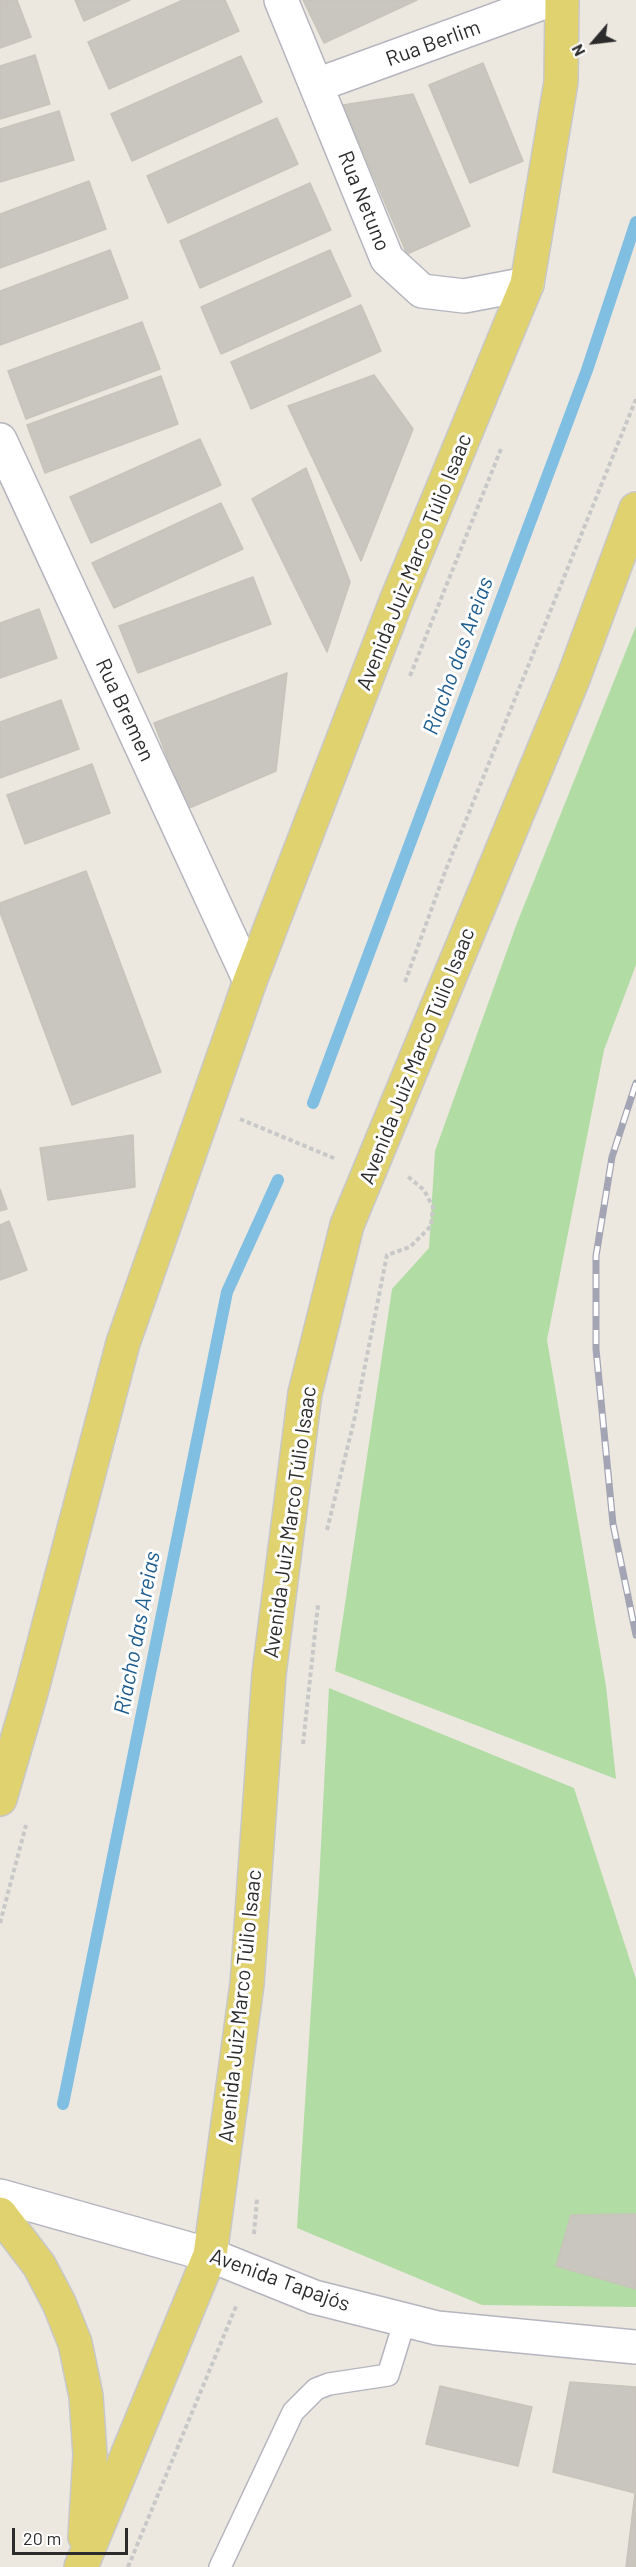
<!DOCTYPE html>
<html>
<head>
<meta charset="utf-8">
<style>
	body { margin:0 }
	#map { position:relative; width:636px; height:2567px; overflow:hidden; background:#ece8e0; font-family:Barlow,sans-serif }
	canvas { display:block }
	.north { position:absolute; left:564px; top:12px; width:60px; height:60px; -webkit-text-stroke:4px #fff; paint-order:stroke; rotate:242deg; font-size:16px; font-weight:700; line-height:24px; text-align:center; color:#2c2c2c }
	.north::after { content:''; display:block; margin:auto; width:21px; height:27px; background:#2c2c2c; clip-path:polygon(50% 0,100% 100%,50% 72%,0 100%) }
	.scale { position:absolute; left:12px; top:2528px; width:116px; height:27px; box-sizing:border-box; border:3px solid #2c2c2c; border-top:0; padding-left:8px; font-size:18px; line-height:21px; white-space:nowrap; color:#2c2c2c; -webkit-text-stroke:4px #fff; paint-order:stroke }
</style>
</head>
<body>
<div id="map">
<canvas width="636" height="2567"></canvas>
<div class="north">N</div>
<div class="scale">20 m</div>
</div>
<script>
const ctx = document.querySelector('canvas').getContext('2d');
ctx.lineJoin = 'round';
function paint(path, color) { ctx.fillStyle = color; ctx.fill(path, 'evenodd'); }
const toPath = rows => new Path2D(rows.map(r => 'M' + r).join(''));
function stroke(path, color, width, dash) { ctx.strokeStyle = color; ctx.lineWidth = width; ctx.lineCap = dash ? 'butt' : 'round'; ctx.setLineDash(dash || []); ctx.stroke(path); }
function write(font, color, halo, rows, align = 'center') {
  ctx.font = font + ' Barlow,sans-serif'; ctx.lineWidth = 6; ctx.setLineDash([]); ctx.textBaseline = 'middle'; ctx.strokeStyle = halo; ctx.fillStyle = color; for (const [text, x, y, turn = 0] of rows) {
    ctx.save(); ctx.translate(x, y); ctx.rotate((+turn || 0) * Math.PI / 180); ctx.textAlign = isNaN(turn) ? turn : align; if (halo) ctx.strokeText(text, 0, 0); ctx.fillText(text, 0, 0); ctx.restore();
  }
}
paint(toPath([
	[636,626,636,965,604,1050,547,1340,606,1686,616,1779,335,1671,392,1289,429,1248,435,1151,517,923],
	[329,1688,574,1788,636,1979,636,2307,482,2305,297,2228,319,1883]
]), '#b1dca3');
stroke(toPath([
	[313,1103,587,370,636,222],
	[63,2104,227,1292,278,1180]
]), '#80bee2', 12);
const building = toPath([
	[0,0,17,0,31,37,0,48,0,0],
	[75,0,130,0,84,21,75,0],
	[183,0,225,0,239,31,109,89,88,42,183,0],
	[303,0,417,0,324,43,303,0],
	[35,55,50,104,0,119,0,66,35,55],
	[241,56,262,102,132,161,111,114,241,56],
	[483,63,523,161,470,183,429,85,483,63],
	[413,94,470,226,407,254,343,105,413,94],
	[59,111,74,160,0,182,0,129,59,111],
	[277,118,298,164,168,223,147,176,277,118],
	[89,181,106,229,0,268,0,214,89,181],
	[310,183,331,230,200,288,180,241,310,183],
	[110,250,128,298,0,345,0,291,110,250],
	[330,250,351,296,221,354,201,307,330,250],
	[361,305,381,351,251,409,231,362,361,305],
	[142,322,160,369,26,419,8,371,142,322],
	[374,375,413,429,361,561,288,406,374,375],
	[161,376,178,424,45,473,27,425,161,376],
	[200,439,221,485,91,543,70,497,200,439],
	[306,468,350,582,327,652,252,499,306,468],
	[221,503,243,549,114,608,92,563,221,503],
	[253,577,271,624,138,673,119,626,253,577],
	[39,609,57,658,0,678,0,623,39,609],
	[287,673,276,771,187,809,154,723,287,673],
	[61,700,79,749,0,778,0,722,61,700],
	[92,764,110,813,25,844,7,795,92,764],
	[86,871,161,1072,72,1105,0,912,0,903,86,871],
	[133,1135,135,1187,48,1200,40,1148,133,1135],
	[0,1189,7,1209,0,1211,0,1189],
	[9,1221,27,1270,0,1280,0,1225,9,1221],
	[636,2214,636,2289,556,2266,571,2215,636,2214],
	[570,2382,636,2387,636,2567,626,2567,635,2493,553,2472,570,2382],
	[440,2386,532,2407,518,2466,426,2444,440,2386]
]);
paint(building, '#c8c6be');
stroke(building, '#c7c4ba', 1.5);
const service = toPath([
	[220,2567,293,2412,316,2389,329,2384,388,2375,405,2320]
]);
const minor = toPath([
	[281,0,387,259,422,291,464,296,527,284],
	[317,85,550,0],
	[0,440,250,981]
]);
const secondary = toPath([
	[0,2196,210,2255,314,2297,437,2328,636,2347]
]);
const primary = toPath([
	[0,1799,32,1689,123,1343,250,981,397,599,527,284,561,82,562,0],
	[0,2214,39,2265,59,2303,75,2343,86,2396,90,2455,85,2537],
	[81,2567,210,2255,247,1984,269,1674,305,1393,347,1225,573,679,636,509]
]);
stroke(service, '#b4b5be', 24);
stroke(minor, '#b4b5be', 36);
stroke(secondary, '#b4b5be', 36);
stroke(primary, '#c8c8c8', 36);
stroke(toPath([
	[410,676,501,449],
	[405,982,445,872,636,399],
	[240,1119,336,1159],
	[327,1530,354,1421,387,1255,410,1247,431,1226,433,1207,424,1190,406,1175],
	[303,1744,318,1605],
	[0,1923,26,1825],
	[254,2234,257,2199],
	[128,2567,237,2304]
]), '#c8c8c8', 4, [4.5, 3]);
stroke(service, '#fff', 21);
stroke(minor, '#fff', 33);
stroke(secondary, '#fff', 33);
stroke(primary, '#e1d270', 33);
const rail = toPath([
	[636,1083,612,1157,596,1256,596,1349,613,1524,636,1635]
]);
stroke(rail, '#a3a4b4', 7);
stroke(rail, '#fff', 4.5, [14]);
write('21px', '#2c2c2c', '#fff', [
	["Rua Berlim",433,43,-20],
	["Rua Netuno",364,201,68],
	["Avenida Juiz Marco Túlio Isaac",414,562,-68],
	["Rua Bremen",125,710,65],
	["Avenida Juiz Marco Túlio Isaac",417,1056,-68],
	["Avenida Juiz Marco Túlio Isaac",290,1522,-82],
	["Avenida Juiz Marco Túlio Isaac",240,2006,-84],
	["Avenida Tapajós",280,2280,20]
]);
write('italic 22px', '#1d5c8f', '#fff', [
	["Riacho das Areias",458,656,-70],
	["Riacho das Areias",137,1633,-79]
]);
</script>
</body>
</html>
